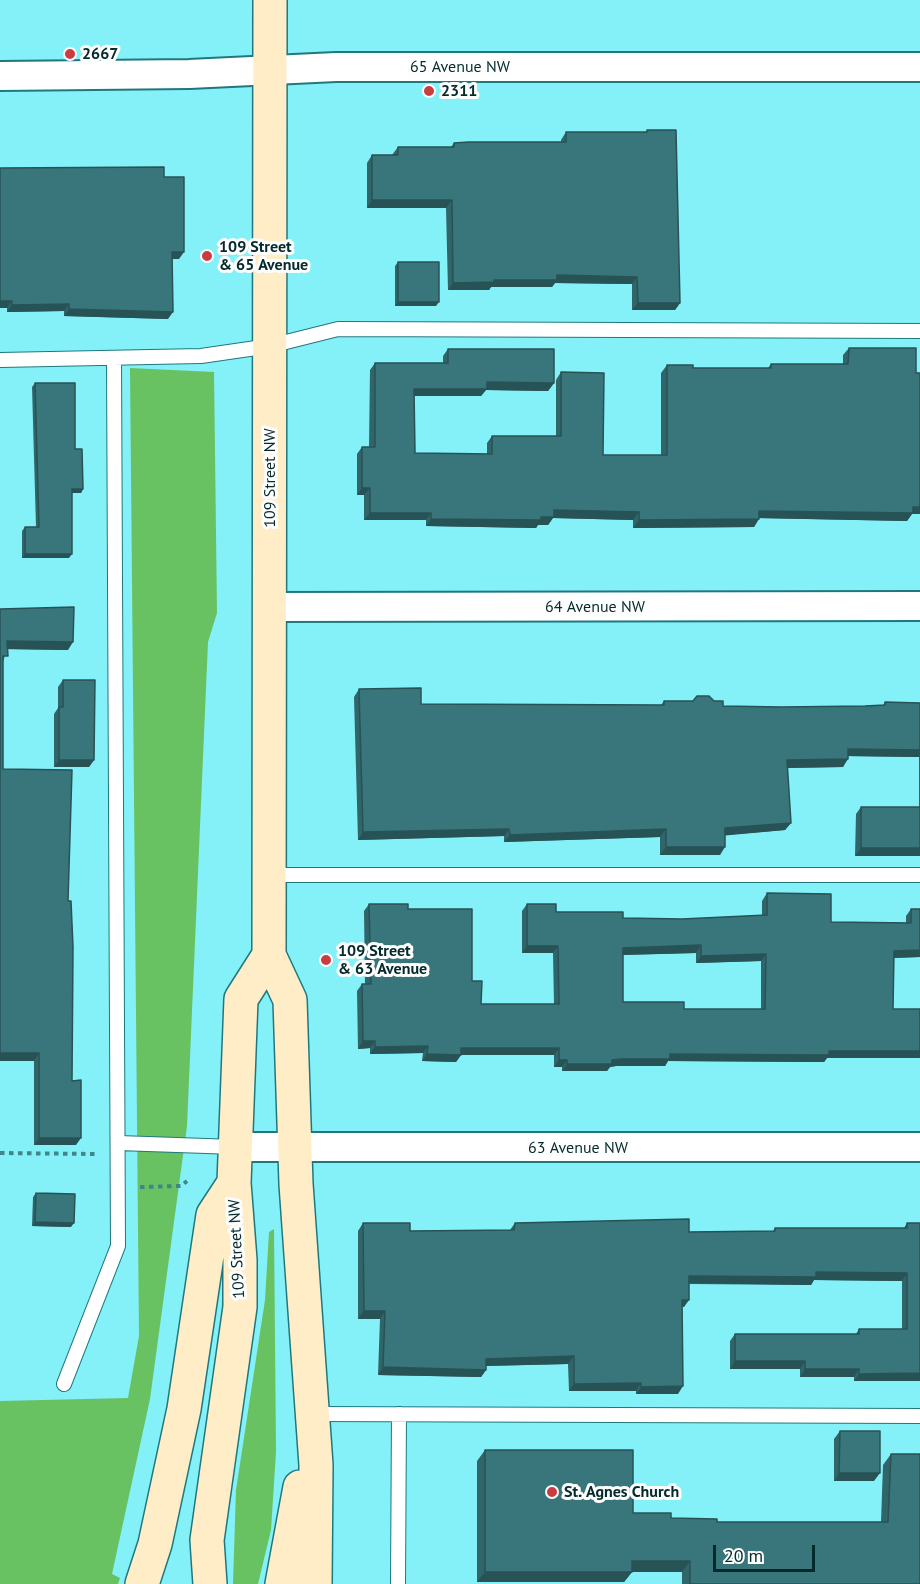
<!DOCTYPE html>
<html>
<head>
<meta charset="utf-8">
<style>
	body { margin:0 }
	#map { position:relative; width:920px; height:1584px; overflow:hidden; background:#84f0f8; font-family:"PT Sans",sans-serif }
	canvas { display:block }
	.scale { position:absolute; left:713px; top:1545px; width:102px; height:27px; box-sizing:border-box; border:3px solid #052a2c; border-top:0; padding-left:8px; font-size:18px; line-height:21px; white-space:nowrap; color:#052a2c; -webkit-text-stroke:4px #fdfdfd; paint-order:stroke }
</style>
</head>
<body>
<div id="map">
<canvas width="920" height="1584"></canvas>
<div class="scale">20 m</div>
</div>
<script>
const ctx = document.querySelector('canvas').getContext('2d');
ctx.lineJoin = 'round';
function paint(path, color) { ctx.fillStyle = color; ctx.fill(path, 'evenodd'); }
const toPath = rows => new Path2D(rows.map(r => 'M' + r).join(''));
function stroke(path, color, width, dash) { ctx.strokeStyle = color; ctx.lineWidth = width; ctx.lineCap = dash ? 'butt' : 'round'; ctx.setLineDash(dash || []); ctx.stroke(path); }
function write(font, color, halo, rows, align = 'center') {
  ctx.font = font + ' "PT Sans",sans-serif'; ctx.lineWidth = 6; ctx.setLineDash([]); ctx.textBaseline = 'middle'; ctx.strokeStyle = halo; ctx.fillStyle = color; for (const [text, x, y, turn = 0] of rows) {
    ctx.save(); ctx.translate(x, y); ctx.rotate((+turn || 0) * Math.PI / 180); ctx.textAlign = isNaN(turn) ? turn : align; if (halo) ctx.strokeText(text, 0, 0); ctx.fillText(text, 0, 0); ctx.restore();
  }
}
paint(toPath([
	[130,368,214,372,217,613,208,642,187,1126,150,1399,112,1574,120,1578,118,1584,0,1584,0,1401,128,1398,139,1336],
	[274,1229,276,1452,271,1530,258,1584,233,1584,236,1490,265,1300,269,1232]
]), '#68c262');
const service = toPath([
	[0,360,201,356,270,346,338,329,920,331],
	[268,875,920,875],
	[118,1143,236,1147],
	[64,1384,118,1246,114,359],
	[312,1414,920,1416],
	[398,1584,399,1414]
]);
const minor = toPath([
	[0,76,189,74,336,67,920,67],
	[269,607,920,606],
	[236,1147,920,1147]
]);
const secondary = toPath([
	[270,0,269,955,290,1000,296,1184,316,1465,315,1584],
	[142,1584,155,1544,184,1409,213,1215,234,1183],
	[210,1584,207,1540,240,1307,240,1260,234,1183,241,999,269,955],
	[282,1584,300,1487]
]);
stroke(service, '#20787e', 16);
stroke(minor, '#20787e', 32);
stroke(secondary, '#20787e', 36);
stroke(toPath([
	[0,1153,95,1154],
	[140,1187,181,1186,187,1181]
]), '#3f858a', 4, [4.5, 4.5]);
stroke(service, '#fff', 14);
stroke(minor, '#fff', 28);
stroke(secondary, '#ffedc7', 33);
paint(toPath([
	[647,130,680,303,675,310,632,310,632,284,555,283,552,287,491,287,489,290,448,290,446,208,367,208,367,163,372,155,392,155,398,147,451,147,454,143,561,142,561,140,566,132,646,132],
	[164,177,179,259,172,259,168,319,64,316,64,311,7,312,7,308,0,308],
	[398,262,436,306,395,306,395,266],
	[849,348,912,514,907,521,759,518,754,527,633,528,633,520,553,518,548,525,538,525,536,528,426,526,426,520,364,520,364,495,357,495,357,454,362,447,369,447,370,370,375,363,443,363,443,356,448,349,554,383,548,391,486,390,481,396,414,396,415,453,487,454,487,443,492,436,556,436,556,380,561,372,603,455,661,455,661,373,667,365,693,368,768,368,771,364,843,364,843,355],
	[35,383,75,449,83,489,81,493,72,493,69,558,22,558,22,531,25,527,36,527,32,387],
	[0,609,68,650,7,649,3,662,3,769,68,901,72,1081,76,1145,34,1145,34,1061,0,1061],
	[63,680,94,760,89,767,54,767,54,714,58,708,58,687],
	[359,689,421,704,661,705,664,701,714,701,723,706,781,707,865,706,883,705,885,702,920,703,920,856,855,856,856,814,861,807,919,807,919,757,848,756,843,767,787,768,791,823,785,830,725,835,720,855,660,855,660,837,504,842,504,836,358,840,354,697],
	[767,893,831,922,906,923,906,916,911,909,920,909,920,957,894,958,893,1009,920,1009,920,1058,827,1058,824,1062,815,1062,668,1061,665,1066,616,1066,610,1067,607,1071,562,1071,562,1067,554,1067,554,1055,461,1055,456,1062,422,1061,423,1053,370,1054,370,1048,358,1049,357,991,362,984,365,984,364,911,369,904,408,909,472,981,481,1004,554,1004,553,953,522,953,522,911,527,904,556,912,623,918,682,919,762,915,762,901],
	[696,953,696,963,761,961,761,1009,684,1009,623,1002,623,955],
	[36,1193,71,1227,32,1226,33,1197],
	[363,1223,410,1231,510,1230,515,1223,689,1232,773,1231,775,1228,904,1228,907,1223,920,1223,920,1381,854,1381,854,1377,800,1377,800,1369,730,1369,730,1341,735,1334,856,1334,859,1329,902,1329,902,1281,814,1280,811,1285,689,1284,684,1307,682,1307,678,1394,636,1394,636,1391,569,1391,568,1364,486,1366,486,1370,481,1377,378,1375,380,1319,358,1319,358,1231],
	[840,1431,874,1481,834,1481,834,1439],
	[485,1450,633,1513,671,1518,717,1522,881,1522,883,1465,891,1454,920,1584,682,1584,682,1572,632,1572,624,1582,477,1582,477,1461]
]), '#30656a');
paint(toPath([
	[372,200,452,200,446,208,367,208],
	[172,252,184,252,179,259,167,259],
	[557,275,637,277,632,284,555,283,552,287,491,287,489,290,448,290,453,283],
	[0,301,12,301,7,308,0,308],
	[398,302,439,302,436,306,395,306],
	[638,303,680,303,675,310,632,310],
	[69,304,64,311,7,312,12,305],
	[69,309,173,312,168,319,64,316],
	[487,382,554,383,548,391,486,390,481,396,408,396,414,389],
	[362,488,370,488,364,495,357,495],
	[72,489,83,489,81,493,69,493],
	[920,507,920,514,912,514,907,521,754,518,759,511],
	[554,510,639,512,633,520,553,518,548,525,538,525,536,528,426,526,431,519],
	[370,513,431,513,426,520,364,520],
	[759,519,754,527,633,528,639,520],
	[25,554,72,554,69,558,22,558],
	[7,641,73,642,68,650,2,649],
	[848,749,920,750,920,756,919,757,842,756],
	[848,759,843,767,781,768,787,760],
	[59,760,94,760,89,767,54,767],
	[791,823,785,830,720,836,725,828],
	[509,829,504,836,358,840,363,832],
	[666,829,660,837,504,842,510,835],
	[666,847,725,847,720,855,660,855],
	[861,848,920,848,920,856,855,856],
	[701,945,696,953,618,955,623,948],
	[527,946,558,946,553,953,522,953],
	[920,950,920,957,889,958,894,951],
	[766,954,761,961,696,963,701,956],
	[363,1041,375,1041,370,1048,358,1049],
	[428,1046,423,1053,370,1054,375,1047],
	[461,1048,559,1048,554,1055,461,1055,456,1062,422,1061,427,1054],
	[829,1051,920,1051,920,1058,827,1058,824,1062,815,1062,668,1061,665,1066,616,1066,610,1067,607,1071,562,1071,567,1064,670,1054],
	[0,1053,39,1053,34,1061,0,1061],
	[559,1060,567,1060,562,1067,554,1067],
	[39,1138,81,1138,76,1145,34,1145],
	[35,1222,74,1223,71,1227,32,1226],
	[816,1272,907,1273,902,1281,814,1280,811,1285,684,1283,689,1276],
	[682,1300,689,1300,684,1307,677,1307],
	[364,1311,385,1311,380,1319,358,1319],
	[574,1356,568,1364,481,1366,486,1359],
	[735,1361,805,1361,800,1369,730,1369],
	[383,1367,486,1370,481,1377,378,1375],
	[805,1369,859,1369,854,1377,800,1377],
	[920,1373,920,1381,854,1381,859,1374],
	[641,1383,636,1391,569,1391,574,1384],
	[683,1386,678,1394,636,1394,641,1387],
	[839,1473,880,1473,874,1481,834,1481],
	[632,1561,690,1561,682,1572,624,1572],
	[485,1572,632,1572,624,1582,477,1582]
]), '#275356');
const building = toPath([
	[647,130,676,130,680,303,638,303,637,277,557,275,557,280,494,280,494,282,453,283,452,200,372,200,372,155,398,155,398,147,454,147,454,143,469,142,566,142,566,132,647,132,647,130],
	[164,167,164,177,184,177,184,252,172,252,173,312,69,309,69,304,12,305,12,301,0,301,0,168,164,167],
	[398,262,439,262,439,302,398,302,398,262],
	[849,348,916,348,916,373,920,373,920,507,913,507,913,513,759,511,759,519,639,520,639,512,554,510,554,517,541,517,541,520,431,519,431,513,370,513,370,488,362,488,362,447,375,447,375,363,448,363,448,349,554,349,554,383,487,382,487,389,414,389,415,453,492,454,492,436,561,436,561,372,604,373,603,455,667,455,667,365,693,365,693,368,771,368,771,364,848,364,849,348],
	[35,383,75,383,75,449,82,449,83,489,72,489,72,554,25,554,25,527,39,527,35,383],
	[74,607,73,642,7,641,8,656,3,656,3,769,72,770,68,901,71,901,73,947,72,1081,81,1080,81,1138,39,1138,39,1053,0,1053,0,609,74,607],
	[63,680,95,680,94,760,59,760,59,707,63,707,63,680],
	[421,688,421,704,664,705,664,701,693,701,697,696,709,696,714,701,723,701,723,706,781,707,865,706,885,705,885,702,920,703,920,750,848,749,848,759,787,760,791,823,725,828,725,847,666,847,666,829,510,835,509,829,363,832,359,689,421,688],
	[861,807,920,807,920,848,861,848,861,807],
	[767,893,831,894,831,922,911,923,911,909,920,909,920,950,894,951,893,1009,920,1009,920,1051,829,1051,829,1055,820,1055,670,1054,670,1059,621,1059,612,1060,612,1064,567,1064,567,1060,559,1060,559,1048,461,1048,461,1055,427,1054,428,1046,375,1047,375,1041,363,1041,362,984,371,984,369,904,408,904,408,909,472,909,472,981,482,981,481,1004,559,1004,558,946,527,946,527,904,556,904,556,912,623,912,623,918,682,919,767,915,767,893],
	[701,945,701,956,766,954,765,1009,684,1009,684,1002,623,1002,623,948,701,945],
	[36,1193,75,1194,74,1223,35,1222,36,1193],
	[689,1219,689,1232,775,1231,775,1228,907,1228,907,1223,920,1223,920,1373,859,1374,859,1369,805,1369,805,1361,735,1361,735,1334,859,1334,859,1329,907,1329,907,1273,816,1272,816,1277,689,1276,689,1300,682,1300,683,1386,641,1387,641,1383,574,1384,574,1356,486,1359,486,1370,383,1367,385,1311,364,1311,363,1223,410,1223,410,1231,514,1230,515,1223,689,1219],
	[840,1431,880,1431,880,1473,839,1473,840,1431],
	[485,1450,633,1450,633,1513,671,1513,671,1518,717,1519,717,1522,888,1522,891,1454,920,1454,920,1584,690,1584,690,1561,632,1561,632,1572,485,1572,485,1450]
]);
paint(building, '#38767b');
stroke(building, '#275356', 1.5);
for (const [x, y, r, color] of [
	[70,54,6,"#cb3b42"],
	[429,91,6,"#cb3b42"],
	[207,256,6,"#cb3b42"],
	[326,960,6,"#cb3b42"],
	[552,1492,6,"#cb3b42"]
]) { const dot = new Path2D(); dot.arc(x, y, r, 0, 2 * Math.PI); ctx.fillStyle = color; ctx.fill(dot); stroke(dot, '#fdfdfd', 2); }
write('bold 16px', '#052a2c', '#fdfdfd', [
	["2667",82,54],
	["2311",441,91],
	["109 Street",219,247],
	["& 65 Avenue",219,265],
	["109 Street",338,951],
	["& 63 Avenue",338,969],
	["St. Agnes Church",564,1492]
], 'left');
write('16px', '#052a2c', '#fdfdfd', [
	["65 Avenue NW",460,67],
	["109 Street NW",270,478,-90],
	["64 Avenue NW",595,607],
	["63 Avenue NW",578,1148],
	["109 Street NW",237,1249,-93]
]);
</script>
</body>
</html>
